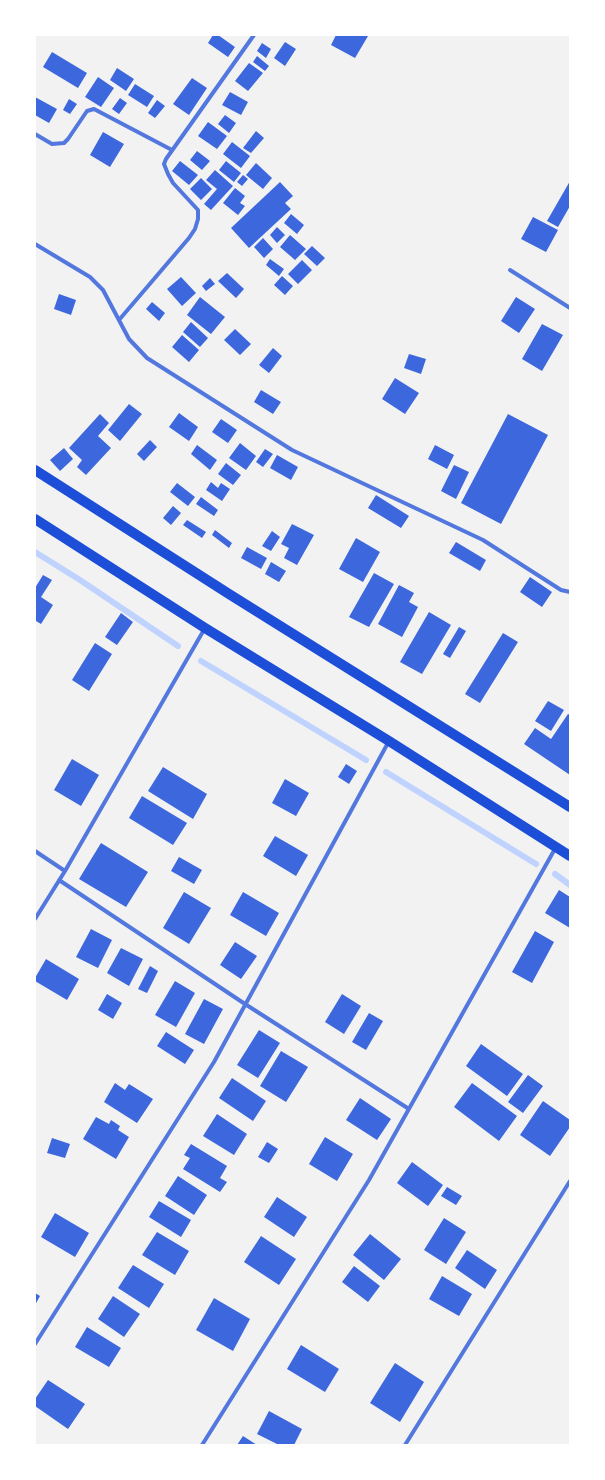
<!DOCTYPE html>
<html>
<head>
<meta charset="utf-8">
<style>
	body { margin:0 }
	#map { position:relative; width:605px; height:1480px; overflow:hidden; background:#f2f2f2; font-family:Spectral,serif }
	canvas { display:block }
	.frame { position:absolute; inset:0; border:36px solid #fff; pointer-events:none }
</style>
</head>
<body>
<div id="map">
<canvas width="605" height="1480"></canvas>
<div class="frame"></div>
</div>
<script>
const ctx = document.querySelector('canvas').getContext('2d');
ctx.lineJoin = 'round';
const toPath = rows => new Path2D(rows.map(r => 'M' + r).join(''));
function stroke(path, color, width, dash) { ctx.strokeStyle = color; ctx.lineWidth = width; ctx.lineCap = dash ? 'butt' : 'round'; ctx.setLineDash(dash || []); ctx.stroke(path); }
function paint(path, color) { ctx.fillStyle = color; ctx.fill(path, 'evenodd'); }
stroke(toPath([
	[35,552,80,580,178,646],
	[201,661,366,760],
	[386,772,536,864],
	[555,874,570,885]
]), '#bfd3fe', 6);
paint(toPath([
	[213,35,218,35,235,47,228,57,208,43],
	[336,35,366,35,368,36,355,58,331,45],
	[285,42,296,49,285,66,274,58],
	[262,43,271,49,266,58,257,51],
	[52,52,87,73,78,88,43,67],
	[257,56,269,66,265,71,253,62],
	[249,63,263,73,248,91,235,81],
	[117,68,134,79,126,91,110,80],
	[98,77,114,88,101,107,85,97],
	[192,78,207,88,189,115,173,104],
	[135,84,154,96,147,107,128,95],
	[230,92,248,102,241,115,222,105],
	[35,97,57,109,49,123,35,115],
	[120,98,127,103,119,114,112,109],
	[69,99,77,104,70,114,63,110],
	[157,100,165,106,155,118,148,113],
	[225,115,236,123,229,133,218,124],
	[208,122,227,136,217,149,198,136],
	[256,131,264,138,251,153,243,148],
	[103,132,124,144,110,167,90,155],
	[232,142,250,156,241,168,223,154],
	[197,151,210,161,202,170,190,160],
	[180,161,198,175,189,185,172,171],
	[226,161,241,173,234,182,219,170],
	[256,163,272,178,263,189,246,175],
	[215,170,233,186,211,210,204,204,217,189,206,180],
	[243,175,248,179,242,186,237,182],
	[201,178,212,189,201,200,190,189],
	[570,181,570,206,558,227,547,221],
	[280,182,293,196,285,203,291,209,249,248,231,228],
	[235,188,245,196,240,203,245,206,238,215,223,203],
	[291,214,304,225,297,234,284,223],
	[533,217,558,230,546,252,521,239],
	[277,227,285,235,277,243,270,235],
	[290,235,306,249,295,260,280,247],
	[263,238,273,249,264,258,254,247],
	[312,246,325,258,317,266,304,254],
	[270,259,284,269,279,276,266,265],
	[302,260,312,270,298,284,288,274],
	[227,273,244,289,236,298,218,281],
	[282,276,293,286,285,295,274,285],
	[181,277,196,293,182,306,167,289],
	[210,278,215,284,206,291,202,286],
	[59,294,76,300,71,315,54,309],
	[200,297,225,317,211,334,187,315],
	[516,297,535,309,519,333,501,321],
	[152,302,165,313,159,321,146,309],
	[191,322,208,338,200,347,183,332],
	[542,324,563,335,542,371,522,359],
	[235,329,251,344,240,355,224,340],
	[182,335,199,350,189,362,172,347],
	[273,348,282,356,269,373,259,365],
	[409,354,426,359,421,374,404,368],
	[395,378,419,393,405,414,382,399],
	[261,390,281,402,273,414,254,402],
	[129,404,142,414,120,441,108,430],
	[179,413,198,427,189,441,169,427],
	[100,414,109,423,98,436,111,448,86,475,77,467,82,460,69,448],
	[508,414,548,435,501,524,461,503],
	[221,419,237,430,228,443,212,432],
	[150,440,157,447,144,461,137,454],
	[240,443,256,456,246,470,229,458],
	[197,445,217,460,210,470,191,454],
	[435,445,454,455,447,469,428,459],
	[64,448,73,459,60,471,50,460],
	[265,449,273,454,263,467,256,462],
	[277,455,298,467,291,480,270,468],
	[226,463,241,475,233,485,218,474],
	[454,465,469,472,456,499,441,491],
	[211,482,218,488,221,483,230,489,222,501,206,490],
	[177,483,195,497,188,506,170,492],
	[376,495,409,516,401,528,368,508],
	[201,497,218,510,214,516,196,504],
	[173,506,181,513,171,525,163,518],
	[187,520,206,532,202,538,183,525],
	[292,524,314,535,297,565,284,558,289,548,281,544],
	[215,530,232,543,229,548,212,535],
	[272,531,280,537,271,551,262,546],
	[356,538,380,552,363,582,339,569],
	[456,542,486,560,480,571,449,553],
	[247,547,267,558,261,569,241,558],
	[271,562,286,571,279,582,265,574],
	[374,573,394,584,369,627,349,617],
	[43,575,52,580,41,597,53,605,41,624,36,621,35,624,35,588],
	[530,577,552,592,542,607,520,592],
	[399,585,414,593,409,602,418,607,402,637,378,624],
	[429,612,451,625,422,674,400,662],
	[121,613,133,622,117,645,105,637],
	[459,627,466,631,450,658,443,654],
	[503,633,518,642,480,703,465,694],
	[95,643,112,654,89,691,72,680],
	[548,701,564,710,551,731,535,721],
	[568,714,570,715,570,775,524,744,535,728,551,739],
	[72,759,99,775,81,806,54,790],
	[346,764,357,771,349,784,338,777],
	[163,767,207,794,193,819,148,791],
	[285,779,309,793,296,816,272,803],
	[142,796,187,823,173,845,129,818],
	[275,836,308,855,296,876,263,856],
	[101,843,148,872,126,907,79,879],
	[179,857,202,870,194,884,171,871],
	[559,890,570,897,570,928,545,913],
	[184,892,211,908,189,944,163,928],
	[243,892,279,913,266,936,230,915],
	[91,929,112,940,98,968,76,957],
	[535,931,554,942,532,983,512,972],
	[235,942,257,956,241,979,220,965],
	[121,948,143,959,129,986,107,973],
	[46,959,79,979,67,1000,35,981,35,978],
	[150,966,158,971,147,993,138,989],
	[175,981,195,993,176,1027,155,1015],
	[107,994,122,1003,113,1019,98,1010],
	[342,994,361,1006,344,1034,325,1022],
	[204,999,223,1009,204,1044,185,1034],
	[369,1013,383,1021,366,1050,352,1042],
	[259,1030,280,1043,258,1078,237,1065],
	[166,1032,194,1050,185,1064,157,1046],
	[481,1044,523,1074,507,1096,466,1066],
	[281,1051,308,1067,286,1102,260,1086],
	[528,1075,543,1086,523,1113,508,1102],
	[232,1078,266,1101,253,1121,219,1098],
	[115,1083,125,1090,129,1084,153,1099,137,1123,104,1102],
	[472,1083,517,1116,499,1141,454,1107],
	[360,1098,391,1119,377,1140,346,1120],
	[543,1101,570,1120,570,1127,550,1156,520,1135],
	[217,1114,247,1134,234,1155,203,1136],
	[96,1117,109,1124,111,1120,120,1126,118,1130,129,1137,116,1159,83,1139],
	[325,1137,353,1154,337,1181,309,1164],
	[52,1138,70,1144,65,1158,47,1153],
	[267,1142,278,1149,269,1163,258,1157],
	[191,1144,227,1166,220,1178,227,1182,220,1192,183,1169,190,1158,184,1155],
	[412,1162,443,1185,428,1206,397,1183],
	[178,1176,207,1195,194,1215,165,1196],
	[447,1187,462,1196,456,1205,441,1196],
	[277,1197,307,1217,294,1237,264,1217],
	[159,1201,191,1220,181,1237,149,1217],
	[55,1213,89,1233,75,1257,41,1237],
	[444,1218,466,1232,446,1264,424,1250],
	[157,1232,189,1251,175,1275,142,1255],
	[370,1234,401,1259,384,1280,353,1255],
	[261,1236,296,1259,279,1285,244,1262],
	[467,1250,497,1270,485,1289,455,1268],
	[133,1265,164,1284,149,1308,118,1288],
	[354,1266,380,1286,368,1302,342,1282],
	[442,1276,472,1294,459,1316,429,1299],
	[35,1293,40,1296,35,1305],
	[113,1296,140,1314,124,1337,98,1319],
	[214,1298,250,1319,233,1351,196,1330],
	[87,1327,121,1348,109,1367,75,1347],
	[301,1345,339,1369,325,1392,287,1369],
	[395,1363,424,1382,400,1422,370,1403],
	[48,1380,85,1404,68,1429,35,1406,35,1399],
	[269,1411,302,1429,294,1445,279,1445,257,1434],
	[243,1436,257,1445,237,1445]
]), '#3d67dc');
stroke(toPath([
	[35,134,52,144,64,143,68,139,87,111,94,109,172,150],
	[35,244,90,277,103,290,129,339,147,358,292,450,483,540,561,590,570,592],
	[510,270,570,308],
	[119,320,189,238,195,229,198,219,198,210,173,183,168,174,164,164,166,159,254,35],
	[35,851,65,871],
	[59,880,245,1004,409,1109],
	[35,919,65,871,205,628],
	[35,1344,214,1062,389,741],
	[202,1445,369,1180,556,847],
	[405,1445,570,1181]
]), '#5277de', 4);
stroke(toPath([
	[35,470,229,594,570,807],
	[35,519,205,628,389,741,570,856]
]), '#1d4ed8', 10);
</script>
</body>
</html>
